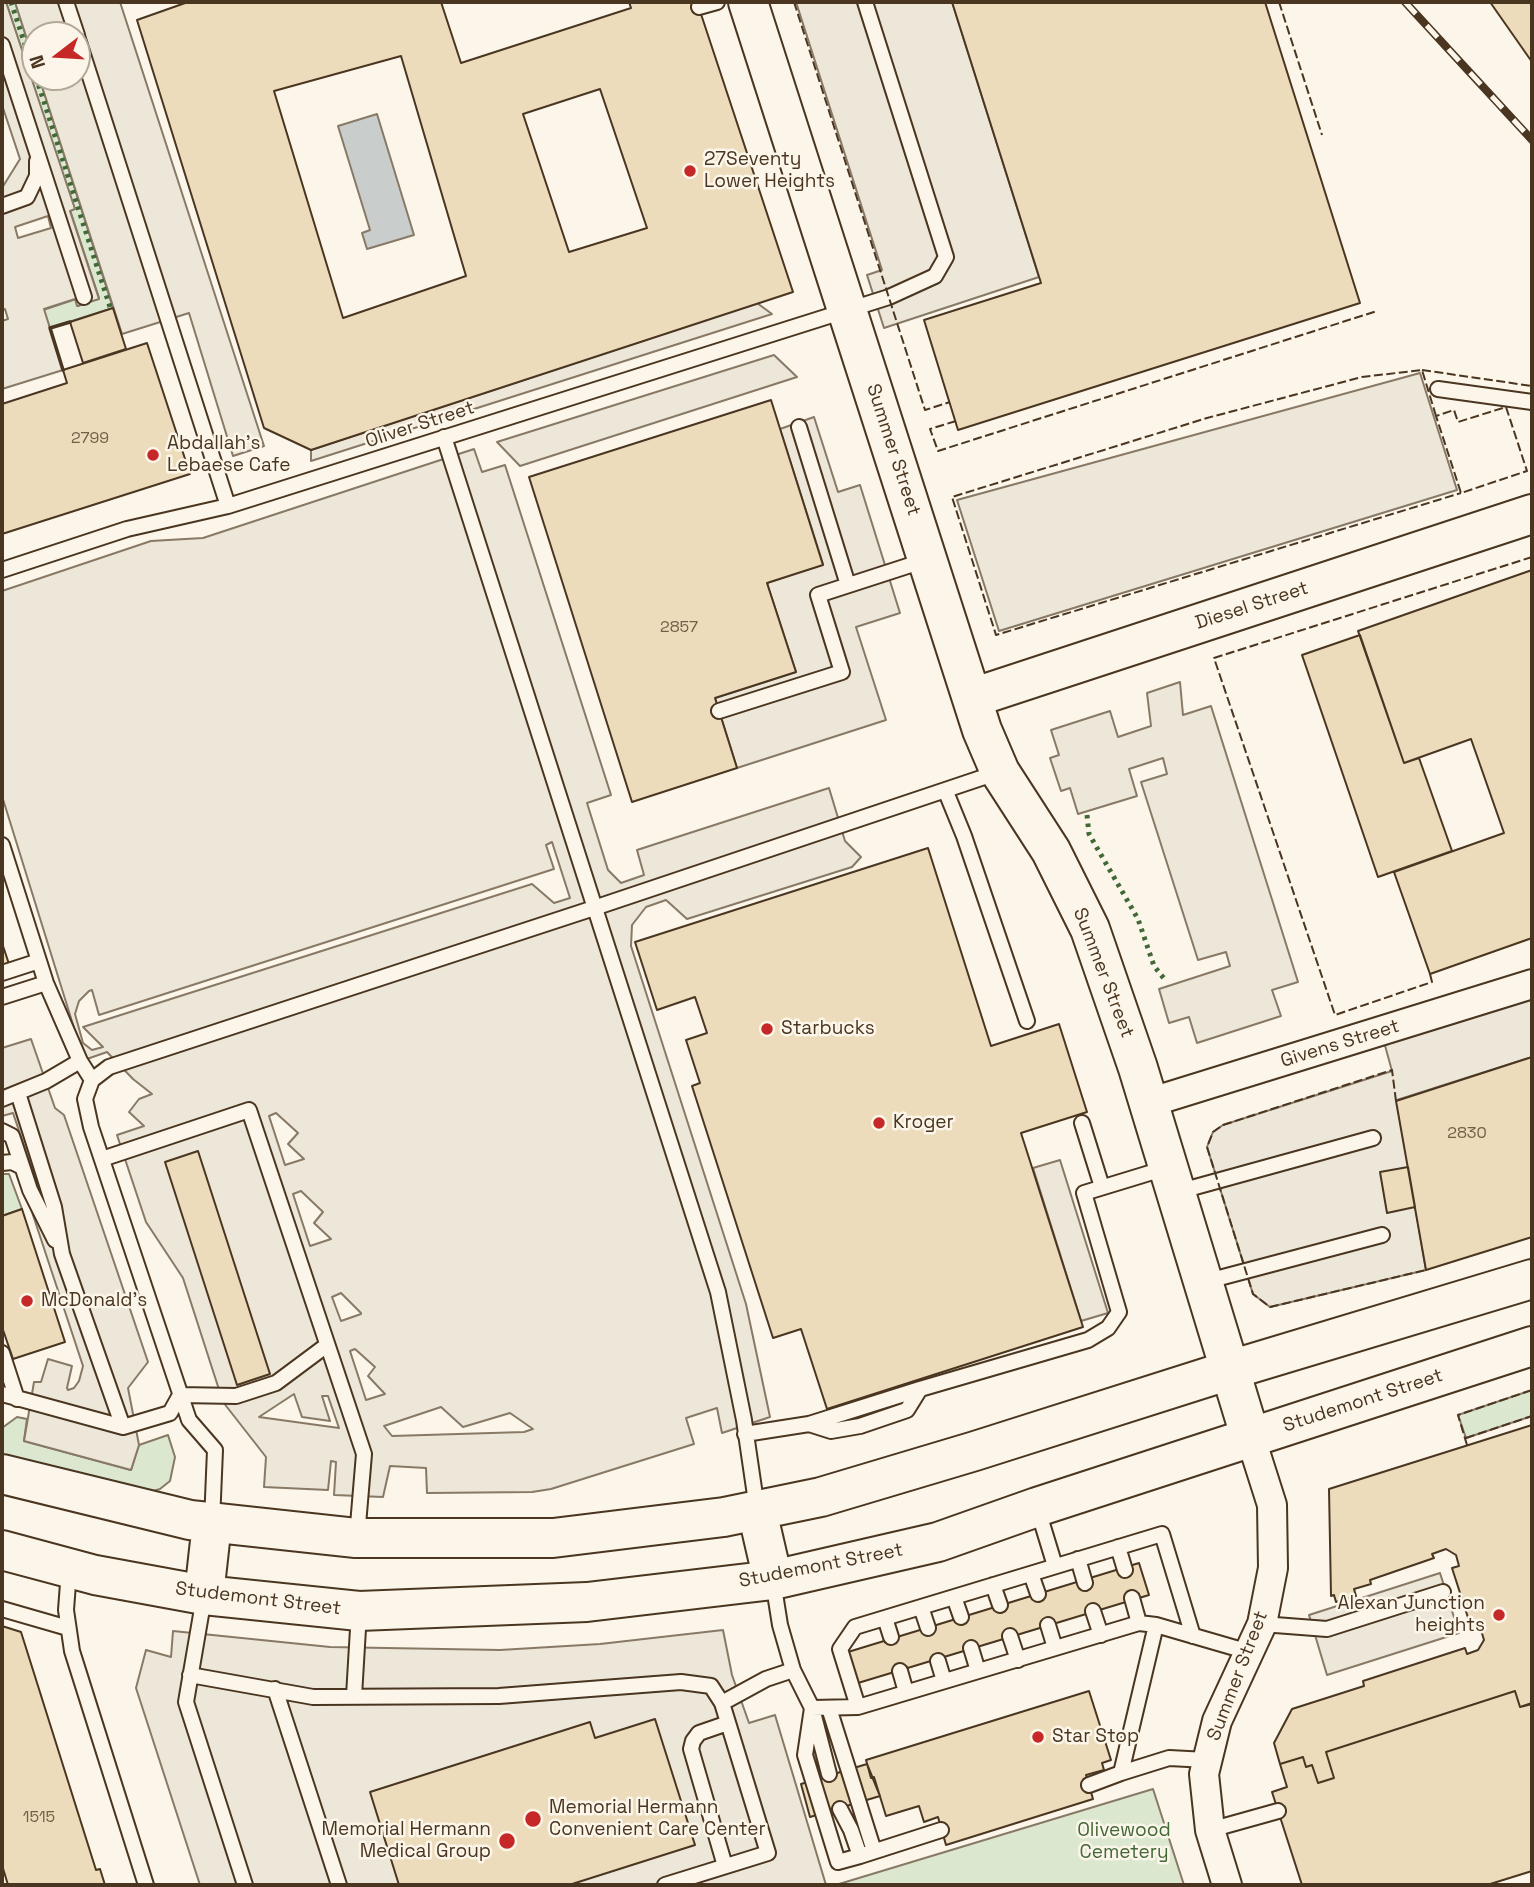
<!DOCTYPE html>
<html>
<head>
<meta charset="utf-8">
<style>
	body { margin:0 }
	#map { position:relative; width:1534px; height:1887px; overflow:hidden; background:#fbf6e9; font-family:"Space Grotesk",sans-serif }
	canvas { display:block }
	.frame { position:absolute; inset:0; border:4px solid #4a3520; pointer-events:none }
	.north { position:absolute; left:21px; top:21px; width:70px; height:70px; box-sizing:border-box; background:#fbf6e9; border:2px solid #b4a999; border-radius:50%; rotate:253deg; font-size:19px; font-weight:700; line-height:28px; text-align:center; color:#4a3520 }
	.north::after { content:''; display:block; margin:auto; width:24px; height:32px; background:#c62828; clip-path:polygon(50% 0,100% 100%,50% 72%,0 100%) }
</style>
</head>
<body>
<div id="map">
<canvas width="1534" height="1887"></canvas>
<div class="frame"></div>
<div class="north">N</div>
</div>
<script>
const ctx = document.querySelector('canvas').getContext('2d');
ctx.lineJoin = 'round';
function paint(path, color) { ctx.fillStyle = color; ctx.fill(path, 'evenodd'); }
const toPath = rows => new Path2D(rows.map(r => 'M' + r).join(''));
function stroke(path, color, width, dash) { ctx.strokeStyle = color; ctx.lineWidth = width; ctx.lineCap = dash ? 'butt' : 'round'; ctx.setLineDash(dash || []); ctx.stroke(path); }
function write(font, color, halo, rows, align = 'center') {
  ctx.font = font + ' "Space Grotesk",sans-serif'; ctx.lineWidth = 5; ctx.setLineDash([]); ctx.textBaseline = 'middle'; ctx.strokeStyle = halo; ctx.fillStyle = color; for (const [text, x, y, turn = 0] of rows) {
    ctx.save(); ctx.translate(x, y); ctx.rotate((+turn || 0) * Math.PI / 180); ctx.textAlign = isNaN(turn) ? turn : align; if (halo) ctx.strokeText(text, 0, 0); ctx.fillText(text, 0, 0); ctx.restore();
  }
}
const green = toPath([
	[6,2,15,2,35,64,35,77,39,77,113,308,50,328,43,310,76,299,78,306,99,298,70,210,74,208,6,2],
	[2,1174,9,1174,22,1209,2,1216,2,1174],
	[1532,1390,1532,1416,1466,1438,1458,1415,1532,1390],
	[17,1417,27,1419,24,1441,131,1470,139,1445,168,1435,175,1457,170,1481,160,1489,150,1492,57,1473,2,1455,2,1428,17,1417],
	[1153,1789,1184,1885,836,1885,839,1884,1153,1789]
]);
paint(green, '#dce7d0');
stroke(green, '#887966', 2);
const parking = toPath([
	[2,2,6,2,75,209,70,211,99,299,77,306,75,299,44,309,63,370,2,389,2,321,8,319,5,309,2,310,2,188,20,159,2,105,2,2],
	[48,216,51,228,18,238,15,227,48,216],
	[15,2,120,2,264,446,233,456,189,313,122,334,39,77,77,77,77,35,35,35,35,64,15,2],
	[796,2,952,2,1039,277,884,328,867,275,882,270,796,2],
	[757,303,772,314,311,461,311,450,757,303],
	[774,355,797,377,520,466,497,442,774,355],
	[1420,373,1457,490,999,631,957,500,1420,373],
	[814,417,838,492,860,485,900,613,856,627,886,720,737,768,715,698,796,672,767,583,823,564,780,429,814,417],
	[474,449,482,472,505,465,611,795,587,803,608,870,621,883,644,875,637,850,829,788,845,841,861,857,852,867,687,919,666,900,646,907,632,925,631,946,746,1304,770,1417,722,1433,717,1408,686,1418,694,1444,551,1489,532,1492,427,1493,426,1468,390,1466,383,1497,334,1495,336,1462,331,1461,328,1490,264,1487,266,1457,223,1402,183,1278,146,1222,117,1135,144,1126,129,1112,139,1099,152,1094,133,1079,107,1052,84,1060,2,796,2,591,151,541,203,538,474,449],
	[552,842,570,898,554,903,532,884,83,1027,103,1047,92,1050,83,1043,75,1014,79,1001,89,991,92,990,99,1015,554,869,546,845,552,842],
	[276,1113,298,1133,288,1144,304,1159,285,1165,269,1116,276,1113],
	[301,1191,323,1212,314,1223,331,1239,310,1246,293,1194,301,1191],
	[341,1293,361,1313,361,1314,341,1321,332,1297,341,1293],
	[355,1349,375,1367,368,1376,385,1394,366,1400,350,1351,355,1349],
	[294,1394,302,1417,330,1421,322,1396,328,1396,339,1428,259,1417,294,1394],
	[441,1407,463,1427,510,1413,533,1429,524,1432,392,1436,384,1426,441,1407],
	[1180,682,1183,715,1211,706,1298,982,1272,990,1281,1016,1197,1043,1189,1017,1169,1023,1159,989,1230,966,1226,952,1198,960,1141,782,1167,774,1163,758,1129,769,1137,796,1078,814,1070,788,1061,791,1050,758,1059,755,1051,730,1110,711,1118,737,1151,726,1147,693,1180,682],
	[1532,984,1532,1057,1397,1100,1426,1270,1270,1307,1253,1294,1207,1147,1213,1132,1223,1125,1392,1071,1381,1031,1532,984],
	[31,1039,55,1108,64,1115,148,1362,128,1388,139,1445,131,1470,24,1441,34,1382,41,1382,48,1359,72,1366,67,1388,68,1390,74,1388,79,1381,83,1366,25,1191,38,1187,13,1113,2,1116,2,1048,31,1039],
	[1060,1160,1108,1313,1081,1321,1033,1168,1060,1160],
	[1440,1573,1459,1633,1327,1675,1309,1615,1440,1573],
	[723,1630,732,1675,749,1723,775,1715,826,1885,200,1885,136,1688,146,1650,171,1657,173,1631,330,1647,500,1650,600,1644,723,1630]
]);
paint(parking, '#ede7d9');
stroke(parking, '#887966', 2);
const water = toPath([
	[377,114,414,235,367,249,362,233,370,230,338,126,377,114]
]);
paint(water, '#c9cecd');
stroke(water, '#887966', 2);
const building = toPath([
	[188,2,697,2,793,292,311,450,264,428,137,20,188,2],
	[401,56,466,276,343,318,274,91,401,56],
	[600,89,647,228,569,252,523,114,600,89],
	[441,2,629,2,631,8,461,63,441,2],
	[952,2,1265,2,1360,303,958,430,924,320,1041,283,952,2],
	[1490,2,1532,2,1532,62,1490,2],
	[113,308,126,349,83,363,70,322,113,308],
	[147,343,190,474,2,534,2,404,67,383,63,370,147,343],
	[771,400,823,565,767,583,796,672,715,698,737,768,632,802,529,477,771,400],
	[1532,570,1532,938,1430,974,1394,872,1504,833,1471,739,1404,763,1358,631,1532,570],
	[1360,635,1404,763,1419,758,1452,851,1378,877,1302,655,1360,635],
	[928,848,991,1046,1059,1024,1087,1112,1021,1133,1083,1327,827,1409,801,1329,773,1338,692,1086,700,1083,686,1040,707,1033,695,997,657,1010,635,942,928,848],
	[2,943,9,964,2,966,2,943],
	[1532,1057,1532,1237,1426,1270,1396,1101,1532,1057],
	[198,1151,270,1374,237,1385,165,1162,198,1151],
	[1408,1167,1415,1207,1387,1213,1380,1172,1408,1167],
	[22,1209,65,1342,13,1359,2,1327,2,1216,22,1209],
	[1532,1425,1532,1704,1520,1707,1515,1691,1326,1752,1334,1778,1318,1783,1312,1765,1306,1767,1303,1757,1280,1764,1274,1743,1292,1709,1364,1686,1363,1681,1465,1648,1467,1654,1478,1650,1484,1640,1480,1627,1472,1630,1452,1568,1459,1566,1456,1555,1446,1549,1432,1554,1434,1558,1370,1580,1371,1584,1354,1589,1356,1596,1336,1602,1334,1595,1331,1596,1329,1489,1532,1425],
	[1139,1563,1149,1595,858,1683,848,1652,1139,1563],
	[2,1626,21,1632,96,1870,100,1869,105,1885,8,1885,2,1865,2,1626],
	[1089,1691,1111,1760,1102,1763,1104,1770,1086,1775,1093,1799,946,1845,938,1817,924,1822,919,1806,886,1816,874,1777,871,1778,866,1760,1089,1691],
	[1515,1691,1520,1707,1532,1703,1532,1871,1487,1885,1302,1885,1272,1792,1287,1787,1280,1764,1303,1757,1306,1767,1312,1765,1318,1783,1334,1778,1326,1752,1515,1691],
	[655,1719,695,1845,569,1885,399,1885,370,1792,590,1722,595,1738,655,1719],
	[867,1764,880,1796,810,1817,801,1784,867,1764]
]);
paint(building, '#ecdcbc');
stroke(building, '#4a3520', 2);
const lane = toPath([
	[66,2,77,35],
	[699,7,717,2],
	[77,36,228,506],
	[2,45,84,297],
	[2,206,27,197,37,176,37,161],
	[1438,389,1532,402],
	[799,427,848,585],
	[444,437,718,1292,744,1420,757,1509],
	[2,570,127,529,228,506,889,297,935,276,946,257,865,2],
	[719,711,842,672,818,595,926,560],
	[946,792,964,836,1027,1021],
	[2,845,46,983,80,1061,92,1080],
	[2,973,39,961],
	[2,997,46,983],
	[18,1093,54,1207,62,1254,123,1427],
	[2,1099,46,1081,80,1061],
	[1082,1123,1102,1187],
	[2,1131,12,1136,30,1190,55,1240],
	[102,1159,249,1110,364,1454,357,1537],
	[2,1163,12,1162,22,1167],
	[1177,1192,1373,1138],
	[1204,1282,1382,1235],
	[2,1353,17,1399],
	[2,1394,123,1427,170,1413,180,1395,236,1396,276,1383,327,1345],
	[809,1424,920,1389],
	[745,1434,809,1424,831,1431,860,1426,907,1410,920,1389,1088,1340,1108,1328,1119,1312,1084,1193,1166,1168],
	[1037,1507,1055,1566],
	[212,1522,215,1450,189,1420,91,1127,85,1099,92,1080,109,1067,594,908,999,772],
	[1118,1547,1125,1570],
	[1078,1559,1085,1583],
	[69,1570,66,1610,72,1651,146,1885],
	[1031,1574,1038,1594],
	[993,1585,1000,1605],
	[204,1597,186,1702,245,1885],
	[954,1597,961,1617],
	[1132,1598,1139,1623],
	[921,1607,928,1628],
	[2,1609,68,1628],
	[1093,1611,1101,1635],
	[885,1618,891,1637],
	[1262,1624,1327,1629,1443,1592],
	[1048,1625,1055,1648],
	[1156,1625,1121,1773,1169,1758,1207,1760],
	[1010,1636,1018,1660],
	[971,1648,978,1671],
	[938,1661,944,1681],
	[793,1670,812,1708,858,1707,1139,1623,1156,1625,1249,1652],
	[900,1671,906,1692],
	[190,1675,313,1697,499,1696,681,1682,711,1686,722,1703,768,1853,665,1885],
	[275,1689,339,1885],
	[354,1696,359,1612],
	[722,1703,766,1679,793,1670,780,1625,773,1581],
	[858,1707,840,1649,855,1627,1162,1534,1193,1636],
	[812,1708,805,1755,838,1862,860,1856],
	[829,1708,874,1851],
	[814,1716,829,1774],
	[1089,1785,1121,1773],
	[840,1809,851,1830,860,1856,941,1830],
	[1210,1830,1278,1811],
	[725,1866,691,1749,693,1741,699,1733,728,1723]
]);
const street = toPath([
	[1148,1103,1532,984],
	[1227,1885,1210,1830,1204,1774,1217,1721,1262,1624,1273,1568,1272,1505,1251,1439]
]);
const secondary = toPath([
	[748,2,982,730,1000,772,1051,851,1090,929,1138,1068,1251,1439],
	[972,698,1532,514],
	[2,1474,190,1520,356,1538,553,1538,724,1517,821,1497,975,1451,1230,1370,1532,1279],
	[757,1511,773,1580],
	[2,1550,95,1575,204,1595,359,1611,587,1602,773,1580,938,1542,1037,1507,1532,1346],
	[204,1595,212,1523]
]);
stroke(lane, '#4a3520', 18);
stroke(street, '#4a3520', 32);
stroke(secondary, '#4a3520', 42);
stroke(lane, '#fbf6e9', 14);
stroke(street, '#fbf6e9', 28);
stroke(secondary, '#fbf6e9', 38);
const rail = toPath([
	[1405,2,1532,140]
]);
stroke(rail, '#4a3520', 8);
stroke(rail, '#fbf6e9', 5, [16]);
stroke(toPath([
	[11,2,35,75],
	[36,77,110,307],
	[1087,815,1089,834,1138,919,1154,966,1166,981]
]), '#436837', 5, [3.5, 5]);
stroke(toPath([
	[794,2,925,410,950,402],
	[1279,2,1322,135],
	[1422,370,1532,386],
	[1506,407,1527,471,1461,493,1436,416,1454,410,1458,422,1506,407],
	[1436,416,1422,370,1362,377,1207,418,952,497,996,635,1461,493],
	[956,421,930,429,938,451,1377,311],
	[1430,974,1432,982,1335,1015,1214,658,1532,557],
	[1396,1101,1392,1070,1223,1125,1213,1132,1207,1147,1253,1294,1270,1307,1426,1270],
	[1466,1438,1532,1416],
	[1467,1445,1458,1415,1532,1390]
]), '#4a3520', 2, [9, 3.5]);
stroke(toPath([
	[63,370,50,328,70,322]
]), '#4a3520', 3.5);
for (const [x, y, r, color] of [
	[690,171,7,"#c62828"],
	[153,455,7,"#c62828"],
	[767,1029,7,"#c62828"],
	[879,1123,7,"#c62828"],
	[27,1301,7,"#c62828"],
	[1499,1615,7,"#c62828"],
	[1038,1737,7,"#c62828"],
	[533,1819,9,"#c62828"],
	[507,1841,9,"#c62828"]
]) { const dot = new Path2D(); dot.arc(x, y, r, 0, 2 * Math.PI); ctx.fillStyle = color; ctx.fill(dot); stroke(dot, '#fbf6e9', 2.5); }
write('16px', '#725f47', null, [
	["2799",90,439],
	["2857",679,628],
	["2830",1467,1134],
	["1515",39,1818]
]);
write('19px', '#4a3520', '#fbf6e9', [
	["27Seventy",704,160],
	["Lower Heights",704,182],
	["Abdallah's",167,444],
	["Lebaese Cafe",167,466],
	["Starbucks",781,1029],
	["Kroger",893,1123],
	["McDonald's",41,1301],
	["Alexan Junction",1485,1604,"right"],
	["heights",1485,1626,"right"],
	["Star Stop",1052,1737],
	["Memorial Hermann",549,1808],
	["Convenient Care Center",549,1830],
	["Memorial Hermann",491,1830,"right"],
	["Medical Group",491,1852,"right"]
], 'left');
write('19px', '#4a3520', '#fbf6e9', [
	["Oliver Street",420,425,-18],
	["Summer Street",893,450,72],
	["Diesel Street",1252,606,-18],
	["Summer Street",1103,973,69],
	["Givens Street",1340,1044,-17],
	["Studemont Street",1363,1401,-18],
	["Studemont Street",821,1566,-11],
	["Studemont Street",258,1599,7],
	["Summer Street",1238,1676,-69]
]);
write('19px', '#436837', '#fbf6e9', [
	["Olivewood",1124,1831],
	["Cemetery",1124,1853]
]);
</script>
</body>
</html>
